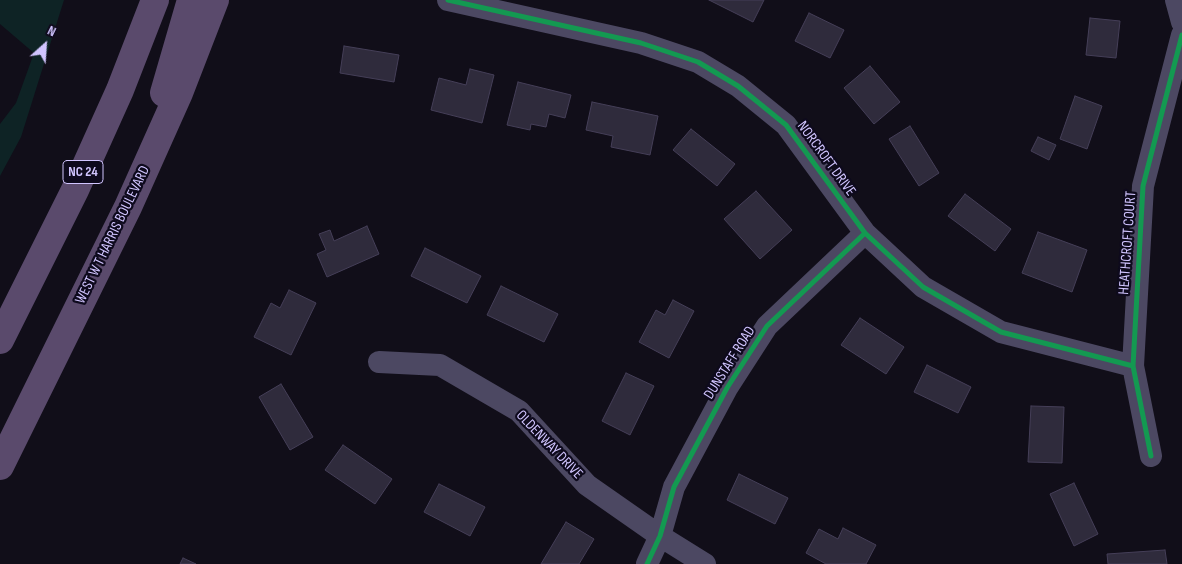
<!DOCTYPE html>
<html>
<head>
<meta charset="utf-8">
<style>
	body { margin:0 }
	#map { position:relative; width:1182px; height:564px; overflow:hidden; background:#110e19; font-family:"Sofia Sans Condensed",sans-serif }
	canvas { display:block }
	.north { position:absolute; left:20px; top:20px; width:50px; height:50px; -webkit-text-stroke:4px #0e0a1d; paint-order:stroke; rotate:26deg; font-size:14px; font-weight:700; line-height:20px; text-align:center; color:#d1c5ff }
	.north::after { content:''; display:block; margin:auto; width:18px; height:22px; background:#d1c5ff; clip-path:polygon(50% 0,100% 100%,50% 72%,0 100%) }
</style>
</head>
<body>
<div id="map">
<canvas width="1182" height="564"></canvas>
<div class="north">N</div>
</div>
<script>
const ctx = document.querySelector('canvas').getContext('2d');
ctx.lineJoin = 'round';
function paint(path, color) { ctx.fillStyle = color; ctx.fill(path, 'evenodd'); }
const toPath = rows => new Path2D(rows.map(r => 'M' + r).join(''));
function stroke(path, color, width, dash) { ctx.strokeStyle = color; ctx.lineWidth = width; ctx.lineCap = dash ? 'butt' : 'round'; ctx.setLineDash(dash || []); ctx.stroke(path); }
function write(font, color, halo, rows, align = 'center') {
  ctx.font = font + ' "Sofia Sans Condensed",sans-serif'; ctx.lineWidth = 4.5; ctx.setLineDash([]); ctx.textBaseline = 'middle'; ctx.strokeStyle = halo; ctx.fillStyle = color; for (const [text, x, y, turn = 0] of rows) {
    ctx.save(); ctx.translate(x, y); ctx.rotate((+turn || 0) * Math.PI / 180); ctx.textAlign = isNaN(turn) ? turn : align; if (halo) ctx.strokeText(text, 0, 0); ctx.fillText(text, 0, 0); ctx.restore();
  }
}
paint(toPath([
	[0,0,64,0,21,137,0,176,0,124,16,103,34,53,0,24]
]), '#0e2325');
const building = toPath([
	[709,0,764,0,753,22,709,0],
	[809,13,844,30,830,58,795,41,809,13],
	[1090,18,1120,21,1116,58,1086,55,1090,18],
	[344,46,399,55,394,82,340,73,344,46],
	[870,66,900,102,874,124,844,88,870,66],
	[470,69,494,75,482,123,431,110,439,78,466,85,470,69],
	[518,82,571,95,565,118,549,114,546,127,531,124,530,130,507,125,518,82],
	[1075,96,1102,106,1087,149,1060,139,1075,96],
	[592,102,658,116,650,155,611,147,613,136,586,130,592,102],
	[910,126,939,173,919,186,889,139,910,126],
	[691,129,735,164,717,186,673,150,691,129],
	[1038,137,1056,145,1049,160,1031,151,1038,137],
	[756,191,792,230,760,259,724,219,756,191],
	[965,194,1011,229,995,251,948,216,965,194],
	[367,226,379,254,327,277,317,254,326,250,319,234,330,230,334,241,367,226],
	[1038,232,1087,250,1072,292,1022,273,1038,232],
	[425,248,481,276,467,303,411,276,425,248],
	[501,286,558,314,544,342,487,315,501,286],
	[289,290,316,303,291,355,254,337,271,303,280,308,289,290],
	[673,300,694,311,669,358,639,342,656,310,665,315,673,300],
	[860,318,904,347,886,374,841,345,860,318],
	[927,365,971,387,958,413,914,392,927,365],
	[626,373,654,386,630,435,602,421,626,373],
	[281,384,313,437,290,450,259,397,281,384],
	[1031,406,1064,407,1062,463,1028,462,1031,406],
	[343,445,392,479,375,504,325,470,343,445],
	[739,474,788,498,775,524,727,500,739,474],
	[1074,483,1098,534,1074,546,1050,494,1074,483],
	[439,484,485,507,470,536,424,512,439,484],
	[566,522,594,539,579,564,541,564,566,522],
	[843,528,876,545,866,564,826,564,806,553,819,529,838,539,843,528],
	[1165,550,1167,564,1108,564,1107,554,1165,550],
	[183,558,196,564,180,564,183,558]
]);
paint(building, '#2f2b3c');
stroke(building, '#453f58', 1);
stroke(toPath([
	[448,0,641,43,698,62,738,86,786,125,865,233,923,287,1001,332,1133,366],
	[1176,0,1182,22],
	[379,362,440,365,519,411,587,485,660,536,705,564],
	[1151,456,1133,366,1143,186,1182,35],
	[647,564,660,536,674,487,727,388,767,326,865,233]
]), '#4c4862', 22);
stroke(toPath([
	[164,93,191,0],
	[0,340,75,190,120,90,155,0],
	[0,466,128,207,179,93,215,0]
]), '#5a4a6c', 28);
stroke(toPath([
	[448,0,641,43,698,62,738,86,786,125,865,233,923,287,1001,332,1133,366],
	[1151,456,1133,366,1143,186,1182,35],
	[647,564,660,536,674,487,727,388,767,326,865,233]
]), '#139951', 5);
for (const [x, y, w] of [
	[83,172,40]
]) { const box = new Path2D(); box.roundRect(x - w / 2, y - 11.5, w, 23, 4); ctx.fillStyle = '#0e0a1d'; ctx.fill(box); stroke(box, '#d1c5ff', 1); }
write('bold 14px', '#d1c5ff', null, [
	["NC 24",83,172]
]);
write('15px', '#d1c5ff', '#0e0a1d', [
	["NORCROFT DRIVE",826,159,54],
	["WEST W T HARRIS BOULEVARD",113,235,-64],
	["HEATHCROFT COURT",1128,243,-86],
	["DUNSTAFF ROAD",730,363,-58],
	["OLDENWAY DRIVE",549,445,46]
]);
</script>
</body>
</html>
